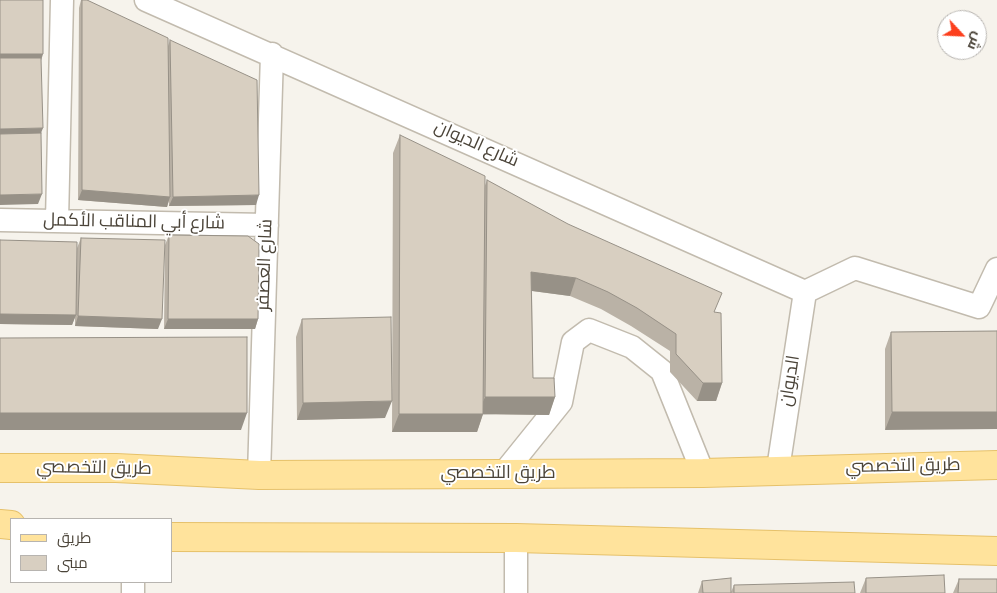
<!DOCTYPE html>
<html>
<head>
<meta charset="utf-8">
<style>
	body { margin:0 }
	#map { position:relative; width:997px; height:593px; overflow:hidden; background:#f6f3ec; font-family:"Source Sans 3",Cairo,sans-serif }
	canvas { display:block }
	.legend { position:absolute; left:10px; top:518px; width:162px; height:65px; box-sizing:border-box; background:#fff; border:1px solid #b7b4b0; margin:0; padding:6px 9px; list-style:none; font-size:15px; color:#4b4439 }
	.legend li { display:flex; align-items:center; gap:10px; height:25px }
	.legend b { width:25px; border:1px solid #b7b4b0 }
	.north { position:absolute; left:937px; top:10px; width:50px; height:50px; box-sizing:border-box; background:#fff; border:1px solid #b7b4b0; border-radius:50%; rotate:115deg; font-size:14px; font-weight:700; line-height:20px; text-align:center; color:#4b4439 }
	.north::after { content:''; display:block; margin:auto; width:18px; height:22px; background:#fc3f1d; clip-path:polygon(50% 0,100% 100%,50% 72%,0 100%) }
</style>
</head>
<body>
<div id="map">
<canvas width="997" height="593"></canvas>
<ul class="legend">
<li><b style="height:6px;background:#ffe39c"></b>طريق</li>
<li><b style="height:14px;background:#d8cfc1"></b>مبنى</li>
</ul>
<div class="north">ش</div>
</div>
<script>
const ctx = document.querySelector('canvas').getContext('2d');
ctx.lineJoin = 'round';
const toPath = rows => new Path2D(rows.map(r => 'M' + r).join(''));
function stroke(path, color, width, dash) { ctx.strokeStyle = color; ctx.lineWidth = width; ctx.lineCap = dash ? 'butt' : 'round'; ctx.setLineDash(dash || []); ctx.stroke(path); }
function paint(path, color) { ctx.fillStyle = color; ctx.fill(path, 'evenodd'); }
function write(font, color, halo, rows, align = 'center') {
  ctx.font = font + ' "Source Sans 3",Cairo,sans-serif'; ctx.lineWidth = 4; ctx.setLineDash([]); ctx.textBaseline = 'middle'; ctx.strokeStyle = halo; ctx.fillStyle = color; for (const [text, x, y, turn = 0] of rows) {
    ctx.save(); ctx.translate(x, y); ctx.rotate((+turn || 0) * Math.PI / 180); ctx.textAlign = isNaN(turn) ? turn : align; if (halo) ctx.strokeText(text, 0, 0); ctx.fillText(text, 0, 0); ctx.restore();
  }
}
const minor = toPath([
	[146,0,805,292],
	[0,220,267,225],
	[57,221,62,0],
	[805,292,855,268,979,307,997,269],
	[778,469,805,292],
	[503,474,561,402,573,342,589,330,632,347,662,371,703,473],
	[259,475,272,54],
	[133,593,133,582],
	[516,593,516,538]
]);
const major = toPath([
	[0,468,116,468,259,475,503,474,703,473,997,465],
	[0,524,11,525],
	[171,537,516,538,997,551]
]);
stroke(minor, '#c2bbae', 25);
stroke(major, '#e6c16a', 30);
stroke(minor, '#fff', 22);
stroke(major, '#ffe39c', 28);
paint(toPath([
	[81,0,87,0,168,46,170,40,256,205,169,206,169,200,167,207,78,200,79,8],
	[400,135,484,188,487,180,715,312,722,383,716,401,697,401,670,372,670,351,631,326,601,309,570,296,532,291,533,378,555,397,549,415,483,414,477,432,392,432,393,153],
	[169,235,258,319,255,329,164,329,165,245],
	[81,238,158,329,75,326,75,317,72,325,0,324,0,240,76,273,77,248],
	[302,319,385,418,297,420,296,337],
	[997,331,885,430,885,349,891,332],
	[866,578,945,593,860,593],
	[959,579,997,593,953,593],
	[702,581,731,592,734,585,855,593,698,593]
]), '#bab2a6');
paint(toPath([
	[0,54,43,54,40,64,0,64],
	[43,128,39,138,0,139,0,129],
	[82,190,170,197,167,207,78,200],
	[42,194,38,204,0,205,0,195],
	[259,195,256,205,169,206,173,197],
	[531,272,576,278,570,296,525,290],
	[0,314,76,315,72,325,0,324],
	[78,316,162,319,158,329,75,326],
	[168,319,258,319,255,329,164,329],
	[703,383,722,383,716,401,697,401],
	[485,397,555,397,549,415,478,414],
	[392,401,385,418,297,420,303,403],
	[892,412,997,412,997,429,885,430],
	[0,413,247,413,241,430,0,430],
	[399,414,483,414,477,432,392,432]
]), '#979187');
const building = toPath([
	[0,0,43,0,43,54,0,54,0,0],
	[82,0,87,0,168,38,170,197,82,190,82,0],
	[170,40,257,80,259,195,173,197,170,40],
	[0,58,41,58,43,128,0,129,0,58],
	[41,133,42,194,0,195,0,134,41,133],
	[400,135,485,176,483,414,399,414,400,135],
	[487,180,568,224,722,293,714,312,721,313,722,383,703,383,676,354,676,334,637,308,608,292,576,278,531,272,533,378,554,378,555,397,485,397,487,180],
	[169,235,248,236,259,244,258,319,168,319,169,235],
	[81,238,165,240,162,319,78,316,81,238],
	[0,240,77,242,76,315,0,314,0,240],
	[391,317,392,401,303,403,302,319,391,317],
	[997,331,997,412,892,412,891,332,997,331],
	[247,337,247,413,0,413,0,338,247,337],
	[944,575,945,593,866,593,866,578,944,575],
	[731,578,731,593,703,593,702,581,731,578],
	[959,579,997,579,997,593,958,593,959,579],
	[854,582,855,593,734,593,734,585,854,582]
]);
paint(building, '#d8cfc1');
stroke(building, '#979187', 1);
write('18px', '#4b4439', '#fff', [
	["شارع الديوان",476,145,24],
	["شارع أبي المناقب الأكمل",134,223,1],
	["شارع العصفر",266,265,-88],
	["الديوان",791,381,-81],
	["طريق التخصصي",903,467,-1],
	["طريق التخصصي",94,469,1],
	["طريق التخصصي",498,474]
]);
</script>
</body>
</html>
